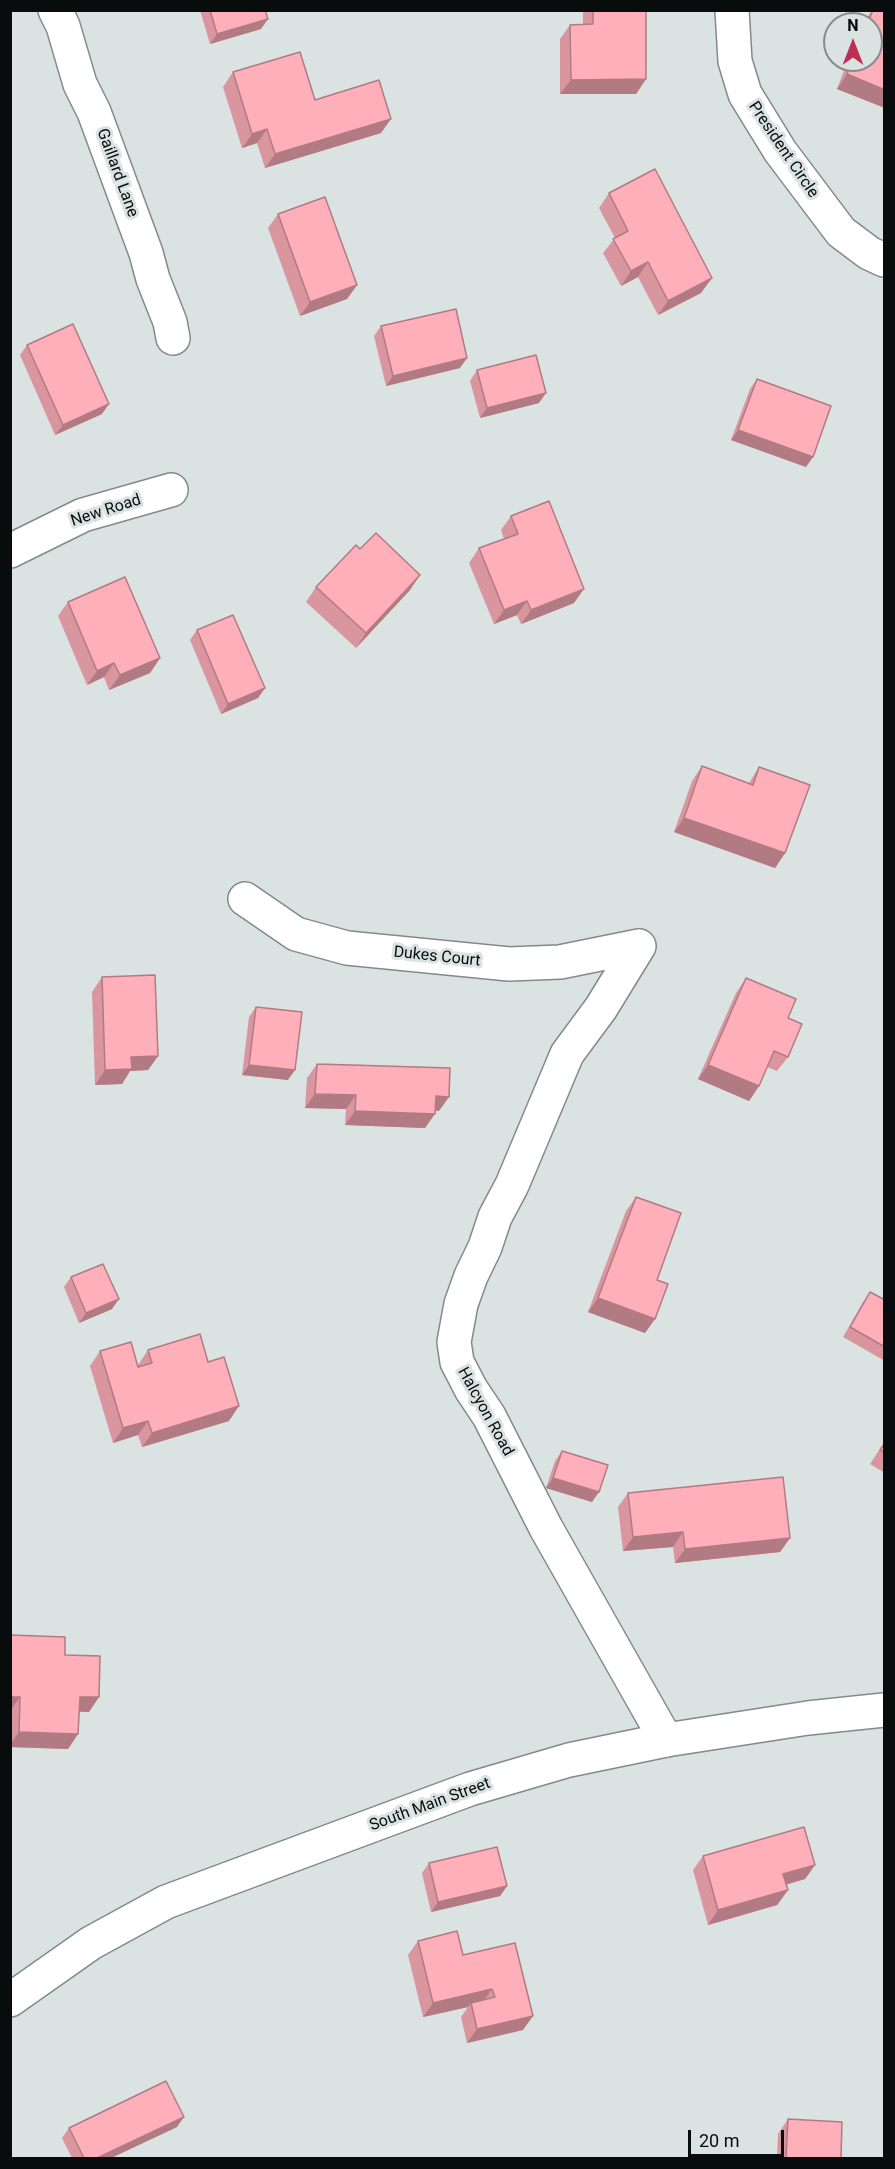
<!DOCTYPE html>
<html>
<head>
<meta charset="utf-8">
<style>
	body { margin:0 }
	#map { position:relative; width:895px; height:2169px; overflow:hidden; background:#dae2e2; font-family:Roboto,sans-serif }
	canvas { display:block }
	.frame { position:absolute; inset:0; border:12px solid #090c0c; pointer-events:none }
	.north { position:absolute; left:823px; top:12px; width:60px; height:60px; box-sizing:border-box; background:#dae2e2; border:2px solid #868c8c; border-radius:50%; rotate:0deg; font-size:16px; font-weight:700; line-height:24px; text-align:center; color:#090c0c }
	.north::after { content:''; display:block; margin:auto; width:21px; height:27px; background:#be2e53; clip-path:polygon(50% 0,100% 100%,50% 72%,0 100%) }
	.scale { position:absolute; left:688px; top:2130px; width:96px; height:27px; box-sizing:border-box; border:3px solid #090c0c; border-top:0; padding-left:8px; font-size:18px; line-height:21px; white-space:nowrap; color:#090c0c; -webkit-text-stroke:4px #dae2e2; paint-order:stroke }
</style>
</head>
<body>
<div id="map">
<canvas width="895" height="2169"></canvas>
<div class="frame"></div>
<div class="north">N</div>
<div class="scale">20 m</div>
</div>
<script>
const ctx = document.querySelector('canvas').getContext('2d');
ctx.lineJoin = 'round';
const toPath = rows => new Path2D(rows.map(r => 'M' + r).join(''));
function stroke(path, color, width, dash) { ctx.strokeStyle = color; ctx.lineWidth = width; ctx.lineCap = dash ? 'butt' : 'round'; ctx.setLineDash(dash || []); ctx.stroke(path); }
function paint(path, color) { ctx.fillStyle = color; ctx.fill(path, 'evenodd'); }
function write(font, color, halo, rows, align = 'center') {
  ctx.font = font + ' Roboto,sans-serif'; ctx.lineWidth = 6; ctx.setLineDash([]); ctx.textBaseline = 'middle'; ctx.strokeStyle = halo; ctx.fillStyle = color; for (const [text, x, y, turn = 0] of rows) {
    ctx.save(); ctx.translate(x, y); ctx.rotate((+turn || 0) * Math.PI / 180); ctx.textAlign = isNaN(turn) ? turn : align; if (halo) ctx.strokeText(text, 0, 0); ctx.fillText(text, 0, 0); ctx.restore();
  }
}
const street = toPath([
	[55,10,63,26,80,84,94,112,146,253,153,279,170,322,173,338],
	[732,10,735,61,745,94,780,151,841,232,869,253,884,260],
	[10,551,83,515,171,490],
	[245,899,296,934,347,948,509,964,560,962,639,946],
	[639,946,601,1008,567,1054,512,1185,495,1217,485,1247,471,1276,461,1304,454,1342,457,1362,471,1389,489,1416,546,1528,666,1740]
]);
const primary = toPath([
	[10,2000,91,1943,166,1902,470,1789,569,1760,666,1740,808,1718,884,1710]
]);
stroke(street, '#828a8a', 36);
stroke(primary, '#828a8a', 36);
stroke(street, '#fff', 33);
stroke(primary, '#fff', 33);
paint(toPath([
	[200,10,265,10,261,29,210,44],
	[583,10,646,10,646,79,636,94,560,94,560,39,570,25,583,25],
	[872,10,881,10,885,12,885,108,837,89,848,60,871,60,871,24,863,24],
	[233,72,315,100,381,133,265,168,257,143,242,148,223,87],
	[609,193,701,293,658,315,638,277,621,286,603,253,615,238,599,208],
	[278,214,357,285,347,299,300,316,268,228],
	[381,326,460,368,386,386,374,336],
	[27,345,102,414,55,435,20,355],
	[477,370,539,403,480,418,470,381],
	[757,379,806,467,731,440,750,389],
	[511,516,574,603,521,624,517,615,494,624,469,563,479,548,504,539,501,530],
	[316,587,410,590,356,648,306,602],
	[68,602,160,658,150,673,109,690,104,677,87,685,58,616],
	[197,630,265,688,258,698,221,714,190,640],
	[702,766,749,783,759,767,785,853,775,868,674,832,692,781],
	[102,977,158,1056,148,1070,130,1071,122,1084,95,1085,92,992],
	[746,978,788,1018,788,1057,777,1071,767,1067,759,1086,749,1101,698,1079,736,993],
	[256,1007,288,1080,242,1075,249,1017],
	[317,1064,439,1111,435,1111,425,1128,345,1125,346,1109,305,1108,307,1078],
	[636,1197,657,1280,645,1333,588,1312,626,1211],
	[71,1277,112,1309,79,1323,64,1287],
	[870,1292,885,1300,885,1361,843,1337,863,1302],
	[148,1350,208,1362,229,1421,142,1447,138,1435,113,1443,90,1366,100,1351,138,1367,138,1365],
	[885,1441,885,1473,870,1464],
	[562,1451,592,1502,546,1488,555,1461],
	[628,1493,790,1538,780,1552,675,1563,673,1547,623,1551,618,1507],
	[10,1635,65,1655,89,1712,79,1712,78,1734,68,1749,10,1747],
	[703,1856,815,1865,805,1879,786,1885,788,1890,777,1905,708,1925,693,1870],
	[429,1863,507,1886,500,1896,431,1912,422,1873],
	[418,1941,463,1955,515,1943,523,2030,467,2043,461,2017,468,2007,423,2017,408,1955],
	[788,2119,841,2158,777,2158,778,2134],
	[177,2127,111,2158,72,2158,62,2138,69,2128]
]), '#da969f');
paint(toPath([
	[268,19,261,29,210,44,217,34],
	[847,74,885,90,885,108,837,89],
	[646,79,636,94,560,94,571,80],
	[391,119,381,133,265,168,275,154],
	[267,129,257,143,242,148,252,134],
	[648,262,638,277,621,286,631,271],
	[712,278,701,293,658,315,668,301],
	[357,285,347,299,300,316,310,302],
	[467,358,460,368,386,386,393,376],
	[546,393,539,403,480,418,487,408],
	[109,404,102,414,55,435,63,425],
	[738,430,813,457,806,467,731,440],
	[420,575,410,590,356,648,366,633],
	[584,589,574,603,521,624,531,610],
	[527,601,517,615,494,624,504,610],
	[160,658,150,673,109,690,120,675],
	[114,663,104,677,87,685,97,671],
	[265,688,258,698,221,714,228,704],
	[684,818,785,853,775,868,674,832],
	[158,1056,148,1070,130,1071,122,1084,95,1085,105,1070,131,1057],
	[249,1065,295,1070,288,1080,242,1075],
	[708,1065,759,1086,749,1101,698,1079],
	[315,1094,356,1095,346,1109,305,1108],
	[436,1096,449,1097,439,1111,426,1110],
	[355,1111,435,1114,425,1128,345,1125],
	[598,1298,655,1319,645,1333,588,1312],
	[119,1299,112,1309,79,1323,86,1313],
	[239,1406,229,1421,142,1447,152,1433],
	[148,1421,138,1435,113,1443,123,1428],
	[553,1478,599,1492,592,1502,546,1488],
	[683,1532,673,1547,623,1551,633,1537],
	[790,1538,780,1552,675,1563,685,1549],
	[10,1697,20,1697,10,1711],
	[80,1697,99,1697,89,1712,69,1711],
	[19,1732,78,1734,68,1749,10,1747,10,1745],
	[815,1865,805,1879,772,1888,783,1874],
	[507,1886,500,1896,431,1912,438,1902],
	[788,1890,777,1905,708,1925,718,1910],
	[492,1989,482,2003,471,2003,468,2007,423,2017,433,2003],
	[533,2016,523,2030,467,2043,477,2029],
	[184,2117,177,2127,111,2158,97,2158]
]), '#b27a82');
const building = toPath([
	[210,10,265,10,268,19,217,34,210,10],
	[593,10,646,10,646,79,571,80,570,25,593,24,593,10],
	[873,10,881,10,885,12,885,90,847,74,853,60,871,60,871,24,867,24,873,10],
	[300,52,315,100,379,80,391,119,275,154,267,129,252,134,233,72,300,52],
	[655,169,712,278,668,301,648,262,631,271,613,239,628,231,609,193,655,169],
	[325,197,357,285,310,302,278,214,325,197],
	[456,309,467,358,393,376,381,326,456,309],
	[73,324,109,404,63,425,27,345,73,324],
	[536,355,546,393,487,408,477,370,536,355],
	[757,379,831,406,813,457,738,430,757,379],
	[549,501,584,589,531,610,527,601,504,610,479,548,518,534,511,516,549,501],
	[376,533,420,575,366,633,316,587,356,545,360,549,376,533],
	[125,577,160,658,120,675,114,663,97,671,68,602,125,577],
	[233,615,265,688,228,704,197,630,233,615],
	[702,766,753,785,759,767,810,785,785,853,684,818,702,766],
	[155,975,158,1056,131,1057,132,1069,105,1070,102,977,155,975],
	[746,978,796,999,788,1018,802,1024,788,1057,774,1051,759,1086,708,1065,746,978],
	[256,1007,302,1012,295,1070,249,1065,256,1007],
	[317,1064,450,1068,449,1097,436,1096,435,1114,355,1111,356,1095,315,1094,317,1064],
	[636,1197,681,1213,657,1280,668,1284,655,1319,598,1298,636,1197],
	[103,1264,119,1299,86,1313,71,1277,103,1264],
	[870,1292,885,1300,885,1347,850,1327,870,1292],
	[200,1334,208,1362,224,1357,239,1406,152,1433,148,1421,123,1428,100,1351,131,1342,138,1367,152,1363,148,1350,200,1334],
	[885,1443,885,1453,880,1450,885,1443],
	[562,1451,608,1465,599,1492,553,1478,562,1451],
	[783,1477,790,1538,685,1549,683,1532,633,1537,628,1493,783,1477],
	[10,1635,65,1637,65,1655,100,1656,99,1697,80,1697,78,1734,19,1732,20,1697,10,1697,10,1635],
	[804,1827,815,1865,783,1874,788,1890,718,1910,703,1856,804,1827],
	[497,1847,507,1886,438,1902,429,1863,497,1847],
	[457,1931,463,1955,515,1943,533,2016,477,2029,471,2003,495,1997,492,1989,433,2003,418,1941,457,1931],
	[166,2081,184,2117,97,2158,84,2158,69,2128,166,2081],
	[788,2119,842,2122,841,2158,786,2158,788,2119]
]);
paint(building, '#feafb9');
stroke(building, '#b27a82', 1.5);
write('16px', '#090c0c', '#dae2e2', [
	["President Circle",783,150,56],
	["Gaillard Lane",117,173,70],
	["New Road",106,511,-18],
	["Dukes Court",437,957,6],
	["Halcyon Road",485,1412,61],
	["South Main Street",430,1805,-20]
]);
</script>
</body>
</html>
